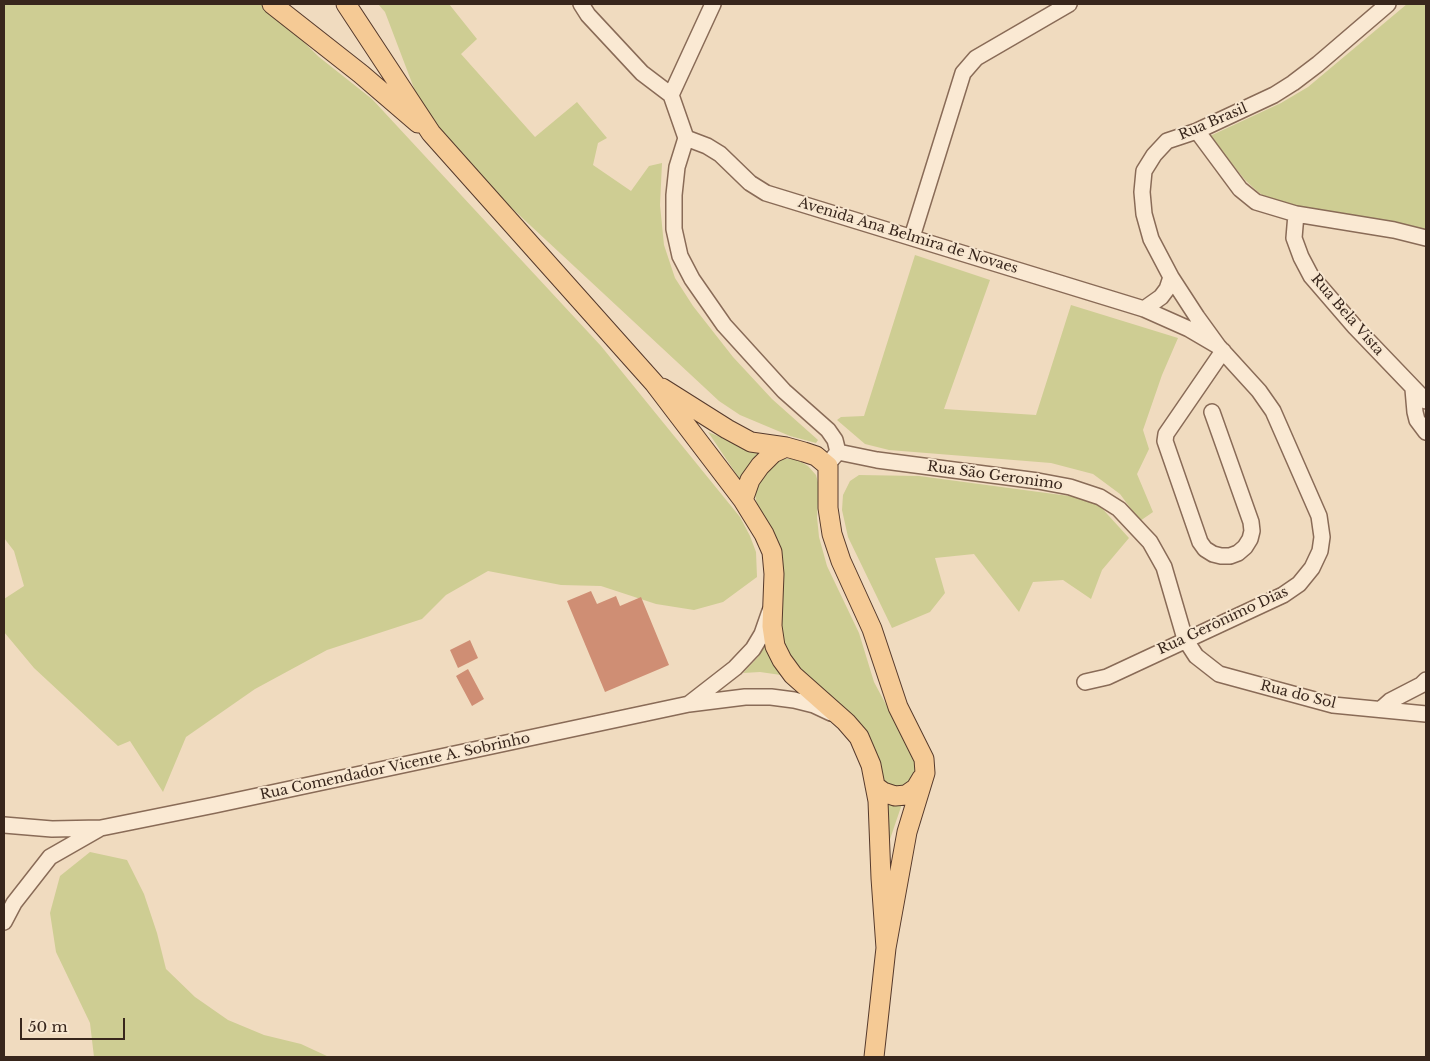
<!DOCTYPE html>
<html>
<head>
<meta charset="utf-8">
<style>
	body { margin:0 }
	#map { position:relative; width:1430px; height:1061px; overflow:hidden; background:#f0dbbf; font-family:"Libre Baskerville",serif }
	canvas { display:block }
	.frame { position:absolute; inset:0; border:5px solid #38261c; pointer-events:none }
	.scale { position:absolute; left:20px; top:1018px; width:105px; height:22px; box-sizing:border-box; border:2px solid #38261c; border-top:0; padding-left:6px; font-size:15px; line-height:18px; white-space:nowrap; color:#38261c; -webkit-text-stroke:4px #f7e6cf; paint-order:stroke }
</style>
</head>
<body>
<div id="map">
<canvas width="1430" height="1061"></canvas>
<div class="frame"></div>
<div class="scale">50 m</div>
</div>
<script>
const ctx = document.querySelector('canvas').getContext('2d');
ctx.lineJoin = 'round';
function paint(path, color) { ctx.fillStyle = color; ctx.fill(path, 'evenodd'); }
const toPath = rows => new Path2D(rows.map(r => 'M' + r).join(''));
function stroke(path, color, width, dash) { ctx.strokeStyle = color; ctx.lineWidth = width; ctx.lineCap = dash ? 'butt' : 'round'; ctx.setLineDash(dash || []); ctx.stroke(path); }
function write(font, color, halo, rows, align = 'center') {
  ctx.font = font + ' "Libre Baskerville",serif'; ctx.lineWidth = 4; ctx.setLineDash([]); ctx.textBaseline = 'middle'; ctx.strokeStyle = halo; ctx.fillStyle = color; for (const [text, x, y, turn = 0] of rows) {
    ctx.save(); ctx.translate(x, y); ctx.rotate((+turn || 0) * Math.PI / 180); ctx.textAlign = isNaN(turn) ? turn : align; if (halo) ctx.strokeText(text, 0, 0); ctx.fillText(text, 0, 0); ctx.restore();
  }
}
paint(toPath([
	[4,4,265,4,319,57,372,99,601,346,740,517,750,536,756,552,757,577,723,602,694,610,656,604,601,586,561,585,488,571,446,595,422,619,327,650,255,689,186,737,163,792,130,741,118,746,34,668,4,632,4,599,24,586,14,551,4,538],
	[378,4,449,4,477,39,461,54,535,137,577,102,607,138,598,143,593,165,631,191,649,166,662,163,660,205,664,245,675,278,693,306,733,357,772,399,818,440,816,443,790,436,740,415,719,401,431,133,385,12],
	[1407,4,1426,4,1426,230,1410,225,1270,201,1257,191,1245,180,1210,136,1281,103,1308,87],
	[915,255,990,280,944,409,1036,415,1071,305,1178,338,1162,375,1143,430,1149,449,1137,474,1153,512,1140,521,1120,494,1093,474,1051,463,889,450,865,444,837,420,841,417,864,416],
	[708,432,723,438,751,442,768,449,743,484],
	[784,459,796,459,808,466,816,475,819,486,817,517,819,537,827,566,859,633,874,682,916,761,917,769,915,778,901,789,885,784,801,673,785,650,755,495,757,481,773,462],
	[859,475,919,476,1084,498,1099,505,1129,538,1102,570,1091,599,1063,580,1033,582,1019,612,974,554,935,558,945,593,930,612,892,628,848,537,842,510,843,495,850,481],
	[767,642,768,654,781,675,760,672,743,673,758,657],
	[886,800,903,801,887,848],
	[90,852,127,860,144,894,157,933,166,969,195,997,228,1020,264,1035,301,1044,329,1057,94,1057,90,1023,56,952,50,913,60,876]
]), '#cecd93');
paint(toPath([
	[591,591,597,604,616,596,620,606,641,597,669,665,605,692,567,601],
	[470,640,478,658,458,668,450,650],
	[468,669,484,699,472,706,456,676]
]), '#cf8e74');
const minor = toPath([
	[581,4,588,15,642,73,671,95,686,138],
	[671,95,713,4],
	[1197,131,1240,189,1256,202,1296,214,1394,230,1426,238],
	[686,138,707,146,720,154,750,183,766,193,1144,309,1189,329,1218,346,1197,317,1171,277],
	[686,138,677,167,674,195,674,229,680,256,692,279,724,325,784,391,828,430,835,440,838,452,832,459],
	[1296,214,1294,238,1301,257,1311,276,1355,327,1426,401],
	[912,237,963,73,976,58,1069,4],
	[1144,309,1161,297,1167,289,1171,277,1151,239,1144,214,1142,192,1144,171,1154,155,1167,141,1197,131,1274,95,1293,83,1318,64,1388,4],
	[1413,389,1415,412,1417,420,1426,432],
	[1212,412,1251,522,1252,531,1250,539,1245,547,1238,553,1230,556,1221,556,1213,554,1205,549,1200,542,1165,441,1166,434,1223,351],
	[838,452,877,460,1038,481,1070,487,1100,497,1119,509,1150,542,1164,567,1185,639,1196,656,1219,674,1333,705,1426,714],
	[1085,682,1107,677,1283,595,1299,584,1312,568,1320,551,1322,537,1319,516,1273,411,1259,391,1218,346],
	[690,703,735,668,753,649,762,634,770,611],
	[1381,709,1390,701,1421,685,1426,680],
	[4,825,52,829,101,828,215,805,689,704,745,697,771,697,794,700,814,705,831,713],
	[4,922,14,903,50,857,99,829]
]);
const major = toPath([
	[272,4,361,74,418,123],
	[346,4,431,133,654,383,743,500,764,534,772,552,774,574,772,626,775,646,782,660,793,675,846,722,859,737,871,765,878,801,881,878,886,948],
	[662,388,727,429,751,442,786,447,804,452,816,456,828,466,828,508,832,534,841,561,872,629,898,707,924,759,925,773,907,832,886,948,874,1057],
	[743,500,750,480,760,466,773,453,786,447],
	[875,786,883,792,895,796,906,795,916,788,922,778]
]);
stroke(minor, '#896b57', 18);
stroke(major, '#563a2c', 21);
stroke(minor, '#fae9d3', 15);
stroke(major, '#f5ca95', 19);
write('14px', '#38261c', '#f7e6cf', [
	["Rua Brasil",1213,122,-23],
	["Avenida Ana Belmira de Novaes",908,236,17],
	["Rua Bela Vista",1347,315,49],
	["Rua São Geronimo",995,476,8],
	["Rua Gerônimo Dias",1223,621,-25],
	["Rua do Sol",1298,695,14],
	["Rua Comendador Vicente A. Sobrinho",395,767,-12]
]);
</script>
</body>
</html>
